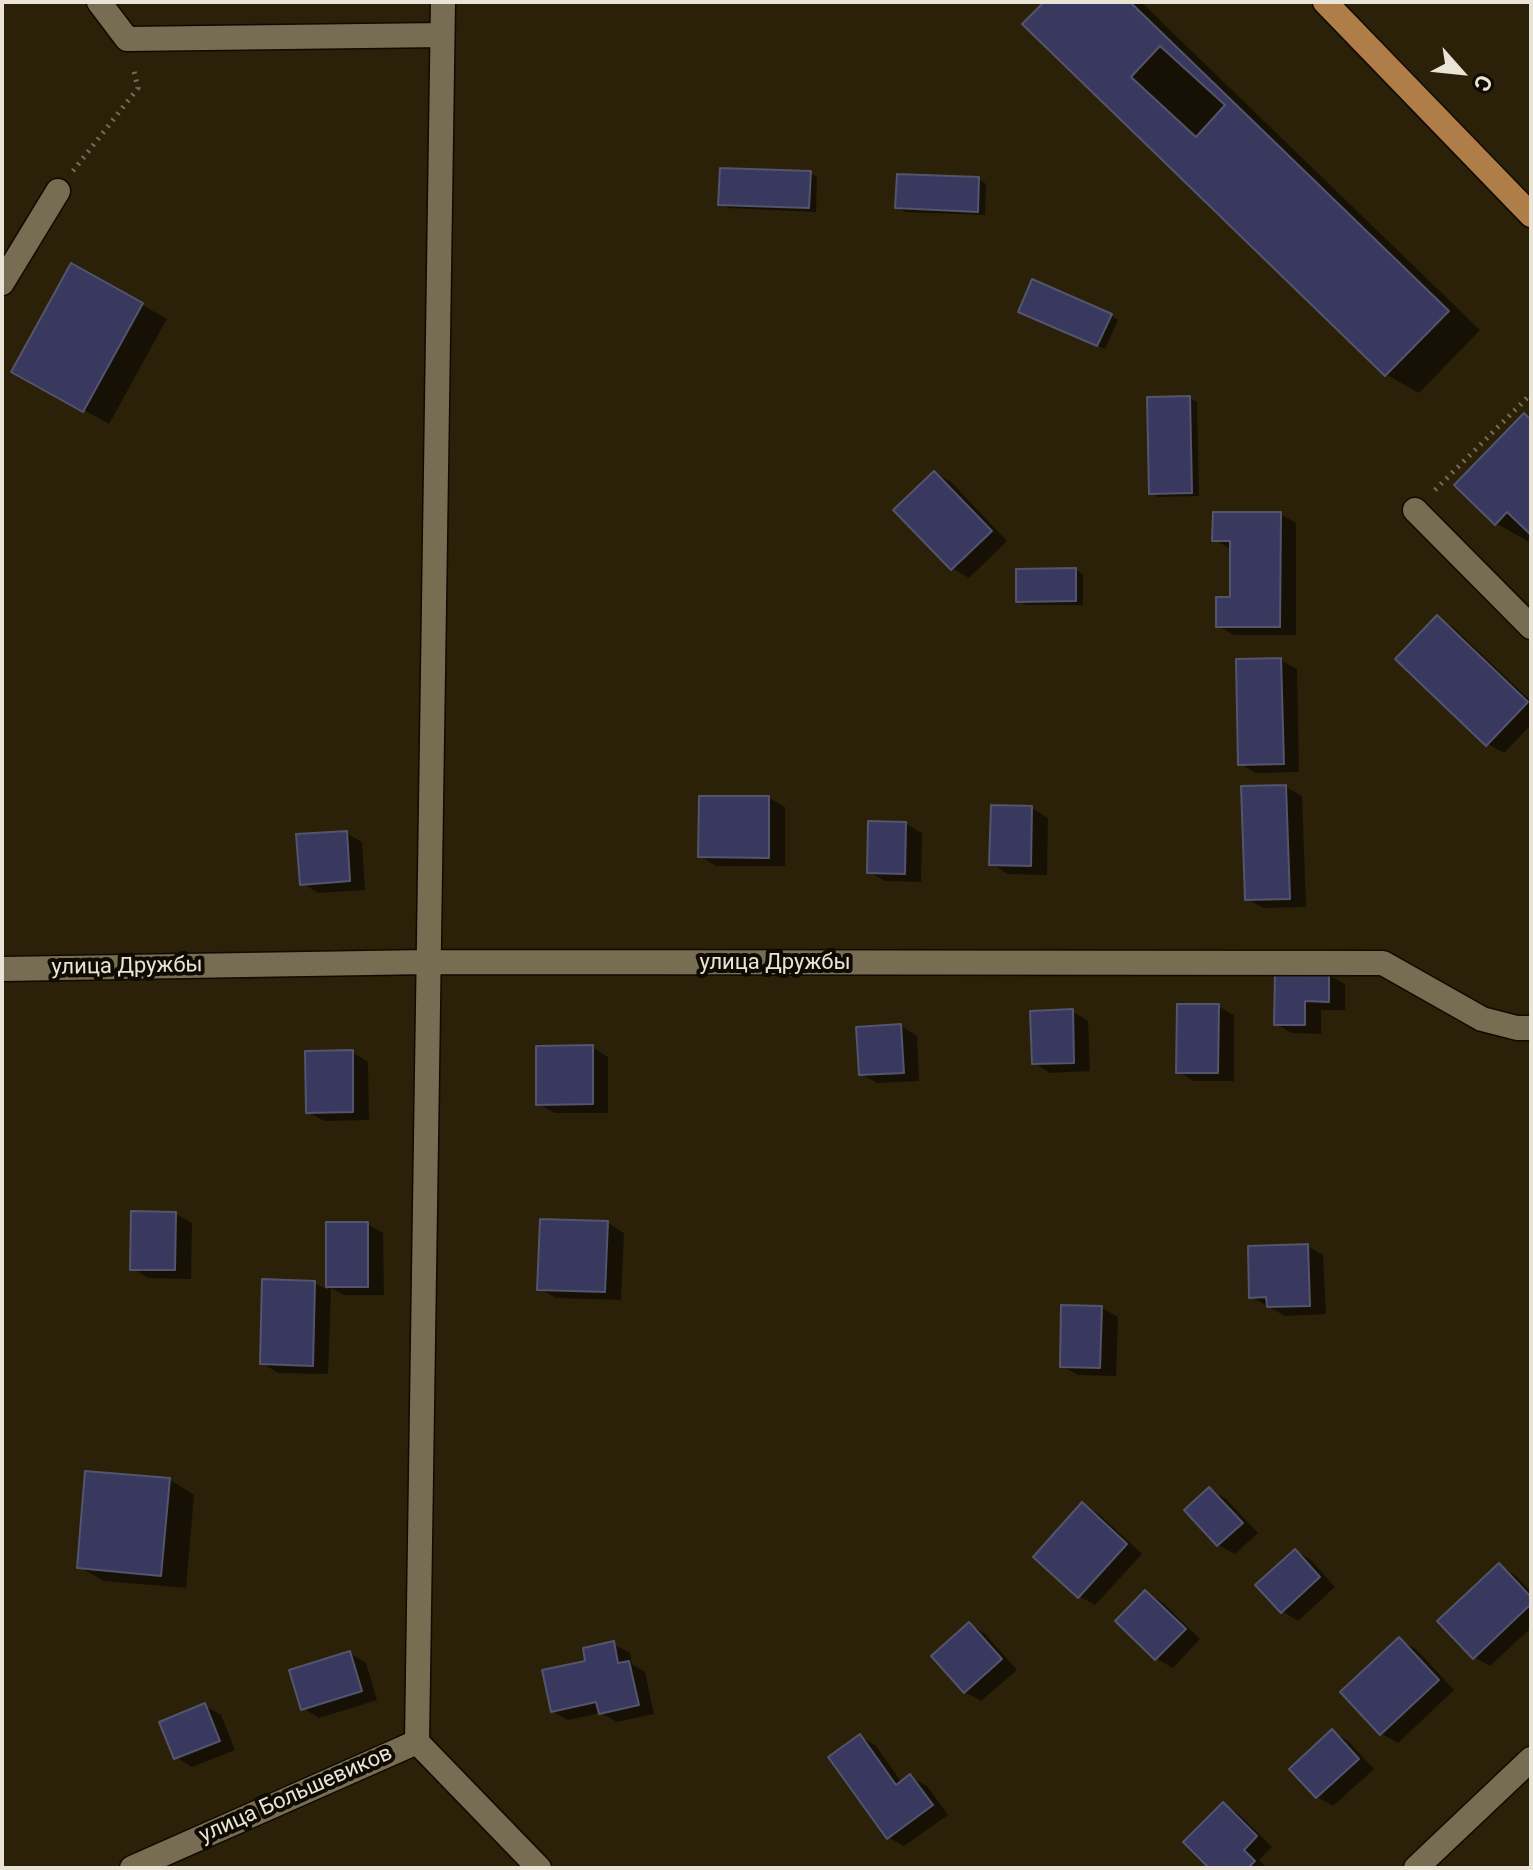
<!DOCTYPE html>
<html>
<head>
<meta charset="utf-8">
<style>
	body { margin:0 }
	#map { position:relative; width:1533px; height:1870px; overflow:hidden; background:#2a2108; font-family:Roboto,sans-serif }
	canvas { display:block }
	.frame { position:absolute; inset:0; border:4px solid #e9e4d5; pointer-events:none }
	.north { position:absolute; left:1421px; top:32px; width:80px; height:80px; -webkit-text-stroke:6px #0f0b03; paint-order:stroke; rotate:117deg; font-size:22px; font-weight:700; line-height:32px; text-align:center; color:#e9e4d5 }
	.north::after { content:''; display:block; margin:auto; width:28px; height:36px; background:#e9e4d5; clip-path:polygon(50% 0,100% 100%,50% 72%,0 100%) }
</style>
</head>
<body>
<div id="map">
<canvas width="1533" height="1870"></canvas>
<div class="frame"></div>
<div class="north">С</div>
</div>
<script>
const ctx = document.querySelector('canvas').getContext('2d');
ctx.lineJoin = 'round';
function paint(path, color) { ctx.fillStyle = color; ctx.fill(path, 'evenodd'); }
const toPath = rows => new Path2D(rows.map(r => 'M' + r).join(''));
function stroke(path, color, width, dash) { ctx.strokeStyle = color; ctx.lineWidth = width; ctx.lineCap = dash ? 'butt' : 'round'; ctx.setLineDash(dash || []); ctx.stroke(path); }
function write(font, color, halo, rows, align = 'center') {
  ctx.font = font + ' Roboto,sans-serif'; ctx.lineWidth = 8; ctx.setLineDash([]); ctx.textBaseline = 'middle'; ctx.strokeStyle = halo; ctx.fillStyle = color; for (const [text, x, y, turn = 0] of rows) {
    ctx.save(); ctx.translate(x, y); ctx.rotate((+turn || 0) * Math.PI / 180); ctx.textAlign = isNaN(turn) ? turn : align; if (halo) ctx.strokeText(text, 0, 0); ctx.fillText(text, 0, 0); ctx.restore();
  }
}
paint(toPath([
	[1046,2,1141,2,1480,330,1419,393,1387,375,1025,24],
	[810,173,817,177,816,212,728,208,721,204],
	[979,179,986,184,985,215,905,212,897,207],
	[72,266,167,319,109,424,14,371],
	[1027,315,1111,315,1118,320,1105,349],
	[1189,398,1197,402,1199,496,1158,497,1151,492],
	[1524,416,1531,420,1531,543,1496,523],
	[934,473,951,482,1007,541,969,578,952,568],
	[1280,514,1296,523,1296,635,1234,635,1218,626,1232,599,1230,549,1214,539],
	[1076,570,1083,574,1083,605,1026,605,1018,601],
	[1437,618,1453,627,1531,701,1531,725,1504,753,1488,744],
	[1280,660,1297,669,1299,772,1256,773,1240,764],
	[1286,787,1302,796,1306,907,1263,908,1247,899],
	[769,798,785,807,785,866,716,866,700,856],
	[1032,808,1048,818,1047,875,1008,874,992,864],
	[906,824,922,833,921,882,885,881,869,872],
	[346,833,362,842,365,890,318,893,302,883],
	[1329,975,1345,984,1345,1010,1321,1010,1321,1034,1292,1033,1276,1024],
	[1218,1006,1234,1015,1234,1081,1194,1081,1178,1072],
	[1072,1011,1088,1021,1090,1071,1050,1073,1034,1063],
	[901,1026,917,1036,919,1081,877,1083,861,1074],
	[592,1047,608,1057,608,1113,555,1113,538,1104],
	[352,1052,368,1062,369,1120,324,1121,308,1112],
	[176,1214,192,1223,191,1279,148,1278,132,1268],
	[608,1223,624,1233,621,1300,556,1298,540,1289],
	[328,1224,367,1224,383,1233,384,1295,344,1295,331,1288,328,1374,278,1373,262,1363,314,1283,328,1290],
	[1307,1246,1323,1255,1326,1314,1285,1316,1251,1297],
	[1102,1308,1118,1317,1116,1376,1078,1375,1062,1366],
	[170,1480,194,1495,186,1588,104,1581,79,1567],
	[1210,1489,1226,1499,1258,1533,1235,1554,1218,1545,1187,1511],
	[1083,1505,1099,1514,1142,1554,1095,1605,1079,1596],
	[1295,1551,1311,1560,1335,1587,1298,1621,1282,1611],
	[1499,1565,1515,1575,1531,1592,1531,1628,1490,1666,1474,1657],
	[1146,1593,1162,1602,1200,1639,1173,1668,1157,1659,1118,1621],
	[969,1624,985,1634,1017,1670,981,1701,965,1692,934,1656],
	[1399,1640,1416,1649,1454,1690,1398,1743,1382,1734,1343,1692],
	[613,1644,630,1653,632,1664,645,1672,654,1714,617,1722,601,1713,568,1720,552,1711,588,1662],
	[350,1653,366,1663,377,1700,319,1718,303,1708],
	[205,1706,221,1715,235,1750,192,1767,176,1757],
	[1332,1732,1348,1741,1374,1769,1333,1806,1317,1797],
	[860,1736,876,1746,902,1783,911,1777,927,1786,948,1815,904,1846,888,1837],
	[1223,1805,1239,1814,1272,1847,1259,1860,1267,1868,1212,1868]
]), '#0007');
const building = toPath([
	[1044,2,1130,2,1449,311,1385,376,1022,24,1044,2],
	[1160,46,1225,105,1196,137,1131,77,1160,46],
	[720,168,811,171,809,208,718,205,720,168],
	[897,174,979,177,978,212,895,208,897,174],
	[71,263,143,303,83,412,11,372,71,263],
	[1032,279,1112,314,1097,346,1018,312,1032,279],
	[1190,396,1192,493,1149,494,1147,397,1190,396],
	[1524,413,1531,420,1531,535,1507,512,1495,525,1454,485,1524,413],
	[934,471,992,531,951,570,893,510,934,471],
	[1213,512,1281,512,1280,627,1216,627,1216,597,1230,597,1230,541,1212,541,1213,512],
	[1076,568,1076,601,1016,602,1016,569,1076,568],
	[1437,615,1528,702,1486,746,1395,659,1437,615],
	[1281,658,1284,764,1238,765,1236,659,1281,658],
	[1286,785,1290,899,1245,900,1241,786,1286,785],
	[699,796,769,796,769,858,698,857,699,796],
	[991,805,1032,806,1031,866,989,865,991,805],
	[868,821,906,822,905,874,867,873,868,821],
	[347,831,350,881,300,885,296,834,347,831],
	[1275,973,1329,973,1329,1002,1305,1001,1305,1025,1274,1025,1275,973],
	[1177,1004,1219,1004,1218,1073,1176,1073,1177,1004],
	[1073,1009,1074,1063,1032,1064,1030,1011,1073,1009],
	[901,1024,904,1073,859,1075,856,1027,901,1024],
	[593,1045,593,1104,536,1105,536,1046,593,1045],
	[353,1050,353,1112,306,1113,305,1051,353,1050],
	[131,1211,176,1212,175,1270,130,1270,131,1211],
	[540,1219,608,1221,605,1292,537,1290,540,1219],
	[326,1222,368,1222,368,1287,326,1287,326,1222],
	[1308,1244,1310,1306,1267,1307,1266,1297,1249,1298,1248,1246,1308,1244],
	[262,1279,315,1281,313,1366,260,1364,262,1279],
	[1061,1305,1102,1306,1100,1368,1060,1367,1061,1305],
	[85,1471,170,1478,161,1576,77,1568,85,1471],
	[1209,1487,1243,1523,1217,1546,1184,1510,1209,1487],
	[1082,1502,1127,1544,1078,1598,1033,1557,1082,1502],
	[1295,1549,1320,1577,1281,1613,1255,1585,1295,1549],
	[1499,1563,1531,1597,1531,1604,1473,1659,1437,1621,1499,1563],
	[1145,1590,1186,1629,1155,1660,1115,1621,1145,1590],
	[969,1622,1002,1659,964,1693,931,1656,969,1622],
	[1399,1637,1439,1680,1380,1735,1340,1692,1399,1637],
	[614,1641,618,1663,629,1661,639,1705,599,1714,596,1702,551,1712,542,1670,585,1661,583,1648,614,1641],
	[350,1651,362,1691,301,1710,289,1670,350,1651],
	[205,1703,220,1741,174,1759,159,1722,205,1703],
	[1332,1729,1359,1759,1316,1798,1289,1769,1332,1729],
	[860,1734,896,1785,910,1774,933,1805,887,1839,828,1757,860,1734],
	[1223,1802,1257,1836,1244,1850,1255,1861,1248,1868,1209,1868,1183,1842,1223,1802]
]);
paint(building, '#39395f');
stroke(building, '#53546d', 2);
const minor = toPath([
	[99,2,127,39,442,35],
	[443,2,417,1742,539,1868],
	[2,283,58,191],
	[1415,510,1531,627],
	[2,969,428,962,1383,963,1482,1019,1517,1028,1531,1028],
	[132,1868,417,1742],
	[1416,1868,1531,1759]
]);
const major = toPath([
	[1325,2,1531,215]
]);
stroke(minor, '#120a00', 27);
stroke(major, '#120a00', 27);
stroke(toPath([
	[73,171,138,88,133,67],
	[1435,490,1531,394]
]), '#756d58', 5, [2, 6]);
stroke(minor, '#776d53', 24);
stroke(major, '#af7d48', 24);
write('22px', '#e9e4d5', '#0f0b03', [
	["улица Дружбы",775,963],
	["улица Дружбы",127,967,-1],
	["улица Большевиков",296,1795,-24]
]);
</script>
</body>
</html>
